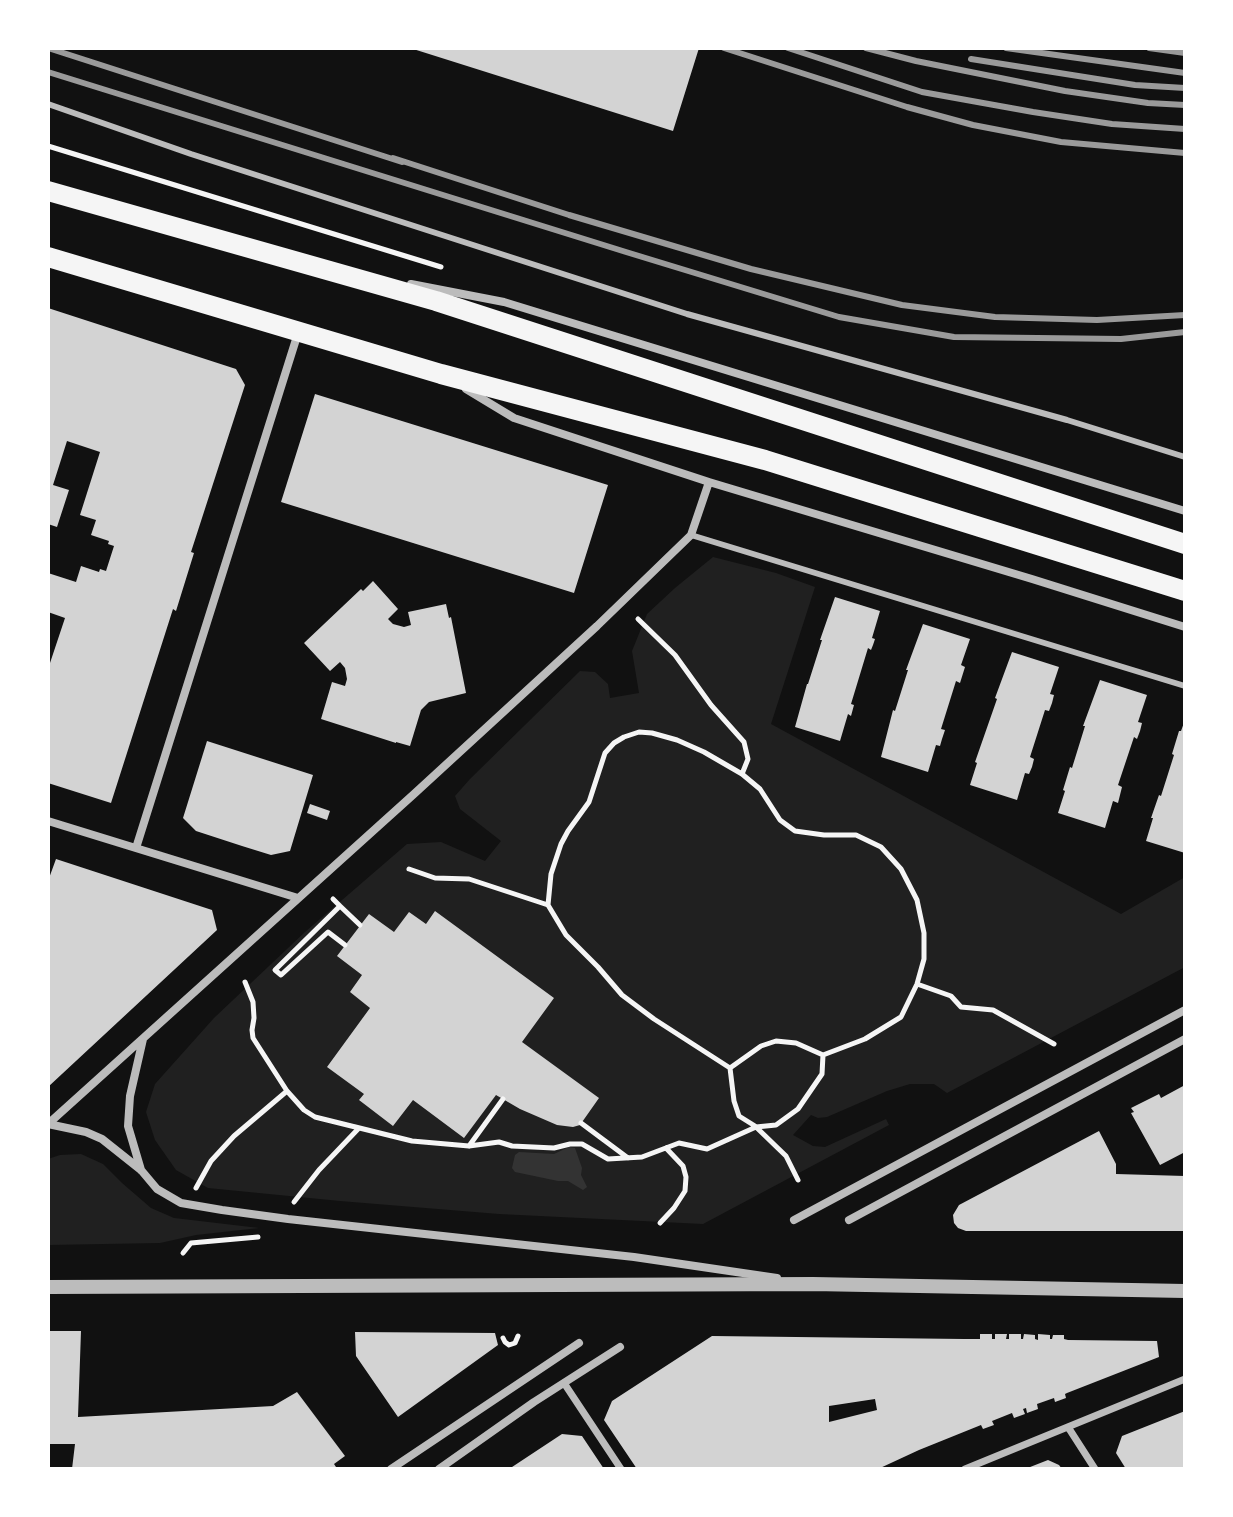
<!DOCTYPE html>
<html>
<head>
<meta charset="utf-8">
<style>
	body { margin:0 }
	#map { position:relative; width:1233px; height:1517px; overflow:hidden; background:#111; font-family:"PT Sans",sans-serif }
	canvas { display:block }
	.frame { position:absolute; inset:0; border:50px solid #fff; pointer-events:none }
</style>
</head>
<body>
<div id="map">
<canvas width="1233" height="1517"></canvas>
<div class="frame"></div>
</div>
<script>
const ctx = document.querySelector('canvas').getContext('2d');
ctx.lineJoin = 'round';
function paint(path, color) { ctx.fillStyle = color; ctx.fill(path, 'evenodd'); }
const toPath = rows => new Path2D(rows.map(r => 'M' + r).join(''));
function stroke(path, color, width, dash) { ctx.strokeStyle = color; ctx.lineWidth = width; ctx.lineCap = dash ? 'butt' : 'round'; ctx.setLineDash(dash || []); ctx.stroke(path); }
paint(toPath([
	[713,557,776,573,815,587,771,724,1121,914,1185,877,1185,967,947,1093,934,1084,910,1084,887,1091,827,1117,818,1118,811,1115,793,1135,813,1146,825,1147,886,1119,889,1125,703,1224,499,1214,340,1201,208,1188,176,1170,155,1140,146,1112,155,1084,214,1018,305,932,407,844,441,842,485,861,501,841,460,809,455,796,470,779,580,671,595,672,608,684,610,698,639,693,632,651,647,614,675,588],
	[81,1154,103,1164,122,1183,151,1208,174,1218,259,1228,196,1235,160,1243,48,1245,48,1159,60,1155]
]), '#202020');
paint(toPath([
	[569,1147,575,1148,582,1168,581,1175,587,1187,583,1190,568,1181,558,1181,515,1172,512,1168,515,1155,519,1152,554,1154]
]), '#333');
paint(toPath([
	[410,48,699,48,673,131],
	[48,308,236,369,245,385,191,552,194,553,176,611,173,609,111,803,48,783,48,669,65,618,48,612,48,573,76,582,81,566,99,572,100,569,106,571,114,546,108,544,109,541,91,535,96,520,80,515,100,452,67,441,53,485,69,490,57,527,48,524],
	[315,394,608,485,574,593,281,502],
	[373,581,398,609,388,619,393,624,404,627,411,625,408,612,446,604,449,618,451,617,466,693,429,702,421,710,410,746,396,742,396,743,321,719,332,682,345,686,347,679,345,668,340,662,330,671,304,643,361,589,363,591],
	[835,597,880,611,872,638,875,639,873,645,871,650,868,648,851,704,854,705,851,716,848,714,840,741,795,727,807,684,808,684,822,640,820,640],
	[923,624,970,639,961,665,965,667,960,683,956,681,941,729,945,730,942,739,940,746,936,745,928,772,881,757,893,710,895,711,908,670,906,670],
	[1012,652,1059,667,1050,694,1054,695,1052,703,1049,711,1045,710,1030,757,1034,759,1032,767,1029,774,1025,773,1017,800,970,785,977,763,975,762,997,699,995,698],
	[1100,680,1147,695,1138,722,1142,723,1140,731,1137,739,1134,737,1118,785,1122,787,1118,803,1113,801,1105,828,1058,813,1065,791,1063,790,1070,767,1072,768,1085,726,1083,726],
	[1185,720,1185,853,1146,841,1153,818,1151,818,1159,795,1161,796,1174,755,1172,754,1179,731,1181,731],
	[207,741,313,775,290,851,271,855,242,846,196,831,183,818],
	[310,804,330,811,327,820,307,813],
	[56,859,212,910,217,930,48,1087,48,881],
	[435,911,554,998,522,1042,599,1098,580,1125,573,1127,557,1125,520,1109,496,1095,464,1138,413,1100,393,1126,359,1100,364,1094,327,1067,370,1008,350,992,362,975,337,956,369,914,394,932,409,912,426,924],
	[1185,1085,1185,1152,1160,1165,1131,1113,1134,1112,1131,1108,1159,1094,1161,1098],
	[1099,1131,1116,1164,1116,1174,1185,1176,1185,1231,966,1231,958,1228,954,1223,953,1215,959,1205],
	[48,1331,81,1331,78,1417,273,1406,297,1392,345,1456,334,1464,336,1467,334,1469,72,1469,75,1444,48,1444],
	[355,1332,495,1333,498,1345,398,1417,356,1356],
	[980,1334,992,1334,992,1339,995,1339,995,1334,1007,1334,1006,1339,1009,1339,1009,1334,1021,1334,1021,1339,1023,1339,1024,1334,1035,1335,1035,1339,1038,1340,1038,1334,1050,1335,1050,1339,1052,1339,1053,1335,1064,1335,1064,1339,1068,1340,1157,1341,1159,1357,1067,1393,1065,1394,1066,1398,1055,1402,1054,1398,1037,1404,1038,1409,1027,1413,1026,1408,1023,1409,1025,1414,1014,1418,1012,1413,992,1421,994,1425,983,1429,981,1425,919,1450,878,1469,637,1469,604,1420,612,1401,712,1336,964,1339,980,1339],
	[875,1399,877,1410,829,1422,829,1406],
	[1185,1411,1185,1469,1126,1469,1116,1453,1122,1436],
	[562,1434,582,1436,604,1469,509,1469],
	[1048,1460,1059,1465,1062,1469,1025,1469]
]), '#d3d3d3');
stroke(toPath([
	[48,146,441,267],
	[638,619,675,655,711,705,744,742,748,759,742,774],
	[409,869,435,878,469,879,548,905,551,874,561,844,568,831,589,802,605,753,614,743,624,737,639,732,652,733,677,740,704,752,742,774,760,789,780,820,795,831,824,835,856,835,881,847,901,869,917,900,924,933,924,959,917,984,901,1017,865,1039,823,1055,822,1074,798,1109,776,1125,756,1127,786,1156,798,1180],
	[333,899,340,906,275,970,281,975,328,932,345,945],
	[548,905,566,935,598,967,622,995,654,1019,730,1068,734,1101,739,1116,755,1126],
	[340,906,360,925],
	[245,982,253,1002,254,1018,252,1030,253,1038,287,1091,304,1110,315,1117,412,1141,469,1146,499,1142,512,1146,554,1148,570,1144,582,1144,608,1159,642,1157,679,1143,707,1149,756,1127],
	[917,984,951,996,961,1007,993,1010,1054,1044],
	[730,1068,761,1046,776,1041,796,1043,823,1055],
	[581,1123,628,1158],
	[469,1146,503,1099],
	[196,1188,211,1161,234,1136,287,1091],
	[294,1202,319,1170,359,1128],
	[660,1223,674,1208,685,1191,686,1177,683,1166,666,1148],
	[183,1253,191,1243,258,1237],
	[503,1338,505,1342,509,1345,515,1343,518,1336]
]), '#f5f5f5', 5);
stroke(toPath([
	[48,104,191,154,687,314,1067,420,1185,457],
	[691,535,1185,686]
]), '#bcbcbc', 6);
stroke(toPath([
	[564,1383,621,1469],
	[1068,1427,1095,1469],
	[965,1469,1185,1379]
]), '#bcbcbc', 7);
stroke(toPath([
	[411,284,504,302,1185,511],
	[466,389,514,418,709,482,1032,579,1185,627],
	[48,821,298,898],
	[136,848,298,333],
	[48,1124,414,794,597,626,691,535,709,482],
	[48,1124,86,1132,102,1139,141,1170,157,1189,181,1203,222,1210,288,1219,634,1257,777,1278],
	[141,1170,128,1126,130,1096,143,1039],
	[794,1220,1185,1010],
	[849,1220,1185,1039],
	[391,1469,579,1343],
	[439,1469,534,1402,620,1347]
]), '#bcbcbc', 8);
stroke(toPath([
	[48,1287,813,1284,1185,1291]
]), '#bcbcbc', 14);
stroke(toPath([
	[48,191,436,301,1185,544],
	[48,257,441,374,765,460,1185,591]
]), '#f5f5f5', 20);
stroke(toPath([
	[48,48,402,162],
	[724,48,907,107,973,125,1061,142,1185,153],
	[788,48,922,92,1033,112,1112,124,1185,129],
	[866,48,916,61,1065,91,1148,103,1185,105],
	[1006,48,1185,73],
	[1149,48,1185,53],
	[971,59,1135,85,1185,88],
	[48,72,626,252,839,317,954,337,1121,339,1185,332],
	[393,158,569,215,751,269,902,305,995,317,1097,320,1185,315]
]), '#9a9a9a', 6);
</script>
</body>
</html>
